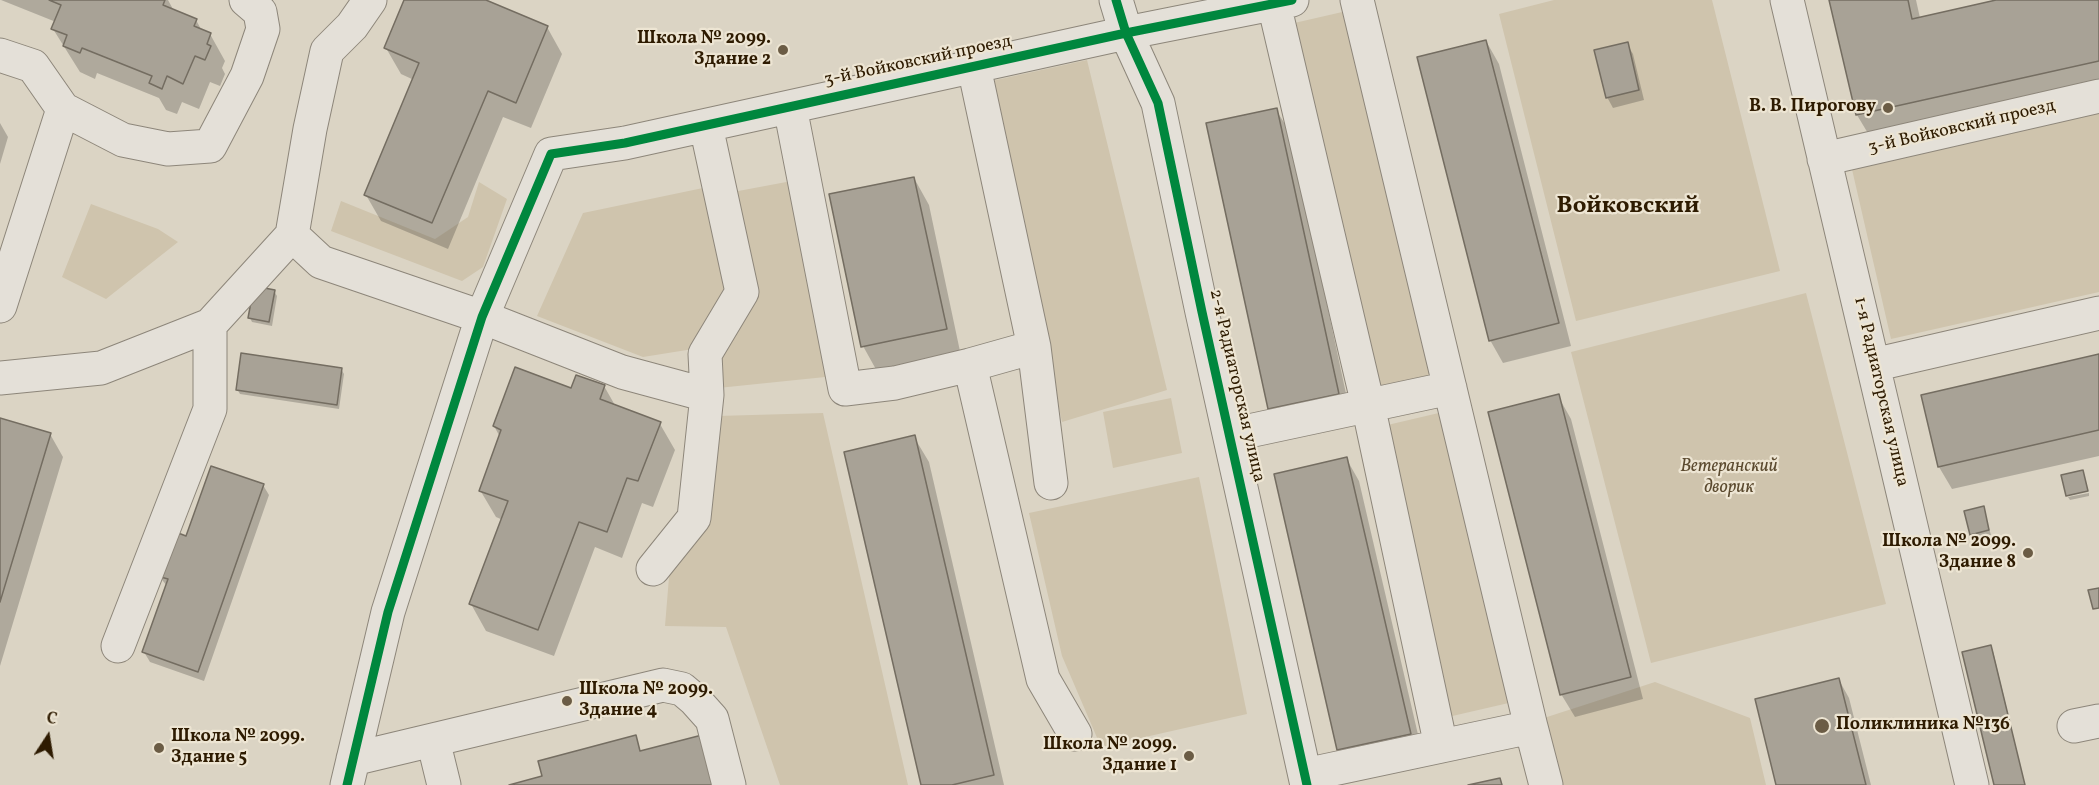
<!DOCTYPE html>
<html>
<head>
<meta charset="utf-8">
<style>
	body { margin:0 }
	#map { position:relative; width:2099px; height:785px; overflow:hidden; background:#dbd4c4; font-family:Vollkorn,serif }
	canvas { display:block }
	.north { position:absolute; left:18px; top:707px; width:60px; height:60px; -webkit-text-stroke:4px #ede5d3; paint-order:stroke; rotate:12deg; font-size:16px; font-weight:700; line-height:24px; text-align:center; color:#2e1b01 }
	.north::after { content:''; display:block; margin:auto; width:21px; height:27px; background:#2e1b01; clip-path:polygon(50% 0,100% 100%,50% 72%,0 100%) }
</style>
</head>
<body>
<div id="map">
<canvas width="2099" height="785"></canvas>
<div class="north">С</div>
</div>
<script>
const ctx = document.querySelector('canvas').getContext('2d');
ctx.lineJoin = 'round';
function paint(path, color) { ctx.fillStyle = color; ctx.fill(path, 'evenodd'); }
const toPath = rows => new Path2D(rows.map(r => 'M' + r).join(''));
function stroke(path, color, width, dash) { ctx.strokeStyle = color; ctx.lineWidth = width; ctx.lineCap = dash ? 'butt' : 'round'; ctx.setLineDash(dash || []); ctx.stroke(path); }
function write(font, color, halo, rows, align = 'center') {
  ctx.font = font + ' Vollkorn,serif'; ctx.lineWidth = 4.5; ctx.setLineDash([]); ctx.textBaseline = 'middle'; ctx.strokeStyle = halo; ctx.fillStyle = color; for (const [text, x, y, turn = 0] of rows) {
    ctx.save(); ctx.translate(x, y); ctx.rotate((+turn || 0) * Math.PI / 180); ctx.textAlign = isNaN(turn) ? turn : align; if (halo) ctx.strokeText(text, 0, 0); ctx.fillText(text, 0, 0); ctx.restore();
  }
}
paint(toPath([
	[1554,0,1712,0,1780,271,1576,321,1499,14],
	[1351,10,1436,375,1375,389,1290,24],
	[1087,60,1167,390,1062,422,987,82],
	[2099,109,2099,292,1891,339,1851,165],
	[797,180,835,376,718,388,718,358,750,290,733,192],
	[479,182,507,199,483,267,462,281,331,231,341,201,435,239,468,217],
	[703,188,730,290,693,349,643,357,537,316,583,213],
	[91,204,158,229,178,242,106,299,62,277],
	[1806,293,1886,604,1651,663,1571,352],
	[1171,398,1182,453,1113,468,1103,412],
	[1443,412,1513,702,1448,717,1379,427],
	[823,413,908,785,780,785,726,627,665,626,670,565,717,416],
	[1199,477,1247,714,1101,747,1062,656,1029,513],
	[1655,682,1750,718,1766,785,1561,785,1544,718]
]), '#cfc4ad');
paint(toPath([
	[1,0,168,0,174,11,196,20,202,31,210,34,225,61,222,68,225,74,220,86,210,82,199,109,182,102,177,114,166,110,159,98,97,73,95,79,80,72,53,29,56,22],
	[406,0,482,0,547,27,562,54,531,128,503,117,448,249,381,221,366,195,414,80,401,74,386,48],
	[1831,0,1916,0,1920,18,2003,0,2099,0,2099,89,1872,140,1857,115],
	[1486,41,1499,64,1571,346,1503,363,1490,340],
	[1627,44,1633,54,1644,100,1613,108,1607,97],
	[1276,110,1290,132,1351,417,1282,431,1269,408],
	[0,123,8,137,0,164],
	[914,178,929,205,961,356,878,373,863,346],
	[274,291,277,296,272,326,252,322,250,318],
	[2099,356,2099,456,1952,489,1939,467],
	[341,369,344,374,339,409,240,394,237,389],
	[604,386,616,407,660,424,675,450,653,507,642,503,622,558,595,547,554,656,486,631,471,604,503,520,496,517,480,490,500,437,494,426,572,390],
	[1558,396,1571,419,1643,699,1575,717,1561,694],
	[0,419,50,434,63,457,0,666],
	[914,437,929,462,1004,785,923,785],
	[1346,458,1359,481,1423,756,1352,772,1339,750,1276,475],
	[263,485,269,495,204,681,150,662,144,652,167,586,159,576],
	[2089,493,2089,496,2070,500,2068,497],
	[1983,508,1991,535,1974,539,1972,534],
	[1991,646,1993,651,2025,785,1996,785],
	[1839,680,1849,698,1871,785,1778,785]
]), '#0003');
const building = toPath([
	[49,0,165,0,163,5,197,19,194,26,211,33,207,44,211,46,205,60,195,56,183,84,167,76,162,89,149,83,152,76,82,48,80,53,63,46,67,35,51,29,61,5,49,0],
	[404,0,486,0,548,26,516,103,488,91,432,223,364,195,419,63,384,48,404,0],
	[1829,0,1908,0,1912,19,1996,0,2099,0,2099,61,1856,115,1829,0],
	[1486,40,1559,323,1489,341,1417,57,1486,40],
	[1628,42,1639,90,1606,98,1594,50,1628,42],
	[1277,108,1339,394,1268,409,1206,123,1277,108],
	[914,177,947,329,861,347,829,194,914,177],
	[254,286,275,290,269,322,248,318,254,286],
	[241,353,342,368,337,405,236,390,241,353],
	[2099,354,2099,430,1938,467,1921,395,2099,354],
	[515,367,571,388,576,375,605,385,600,399,661,422,638,481,627,478,607,532,579,522,538,630,469,604,508,501,479,491,501,430,493,426,515,367],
	[1559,394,1631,677,1560,695,1488,412,1559,394],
	[0,418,51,433,0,602,0,418],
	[915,435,994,775,952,785,921,785,844,452,915,435],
	[1347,457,1411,734,1337,750,1274,474,1347,457],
	[211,466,264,484,198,672,142,652,168,579,157,576,173,531,186,536,211,466],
	[2083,470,2088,491,2066,496,2061,475,2083,470],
	[1984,506,1989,530,1970,535,1964,511,1984,506],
	[2099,588,2099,608,2093,609,2088,590,2099,588],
	[1991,645,2025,785,1994,785,1962,652,1991,645],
	[1839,678,1866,785,1776,785,1755,699,1839,678],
	[636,735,640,751,702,735,715,785,509,785,542,776,538,761,636,735],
	[1500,778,1502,785,1468,785,1500,778]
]);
paint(building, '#a8a296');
stroke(building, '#746d61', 1.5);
const minor = toPath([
	[1116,0,1126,33,1158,103,1202,312,1307,785],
	[1357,0,1531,727],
	[1787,0,1972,785],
	[1274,4,1368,405,1441,746],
	[0,55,33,66,63,109],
	[974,67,1034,347,970,365,1043,679,1075,734],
	[790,107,845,389,895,383,970,365],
	[1824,159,2099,96],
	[292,235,310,129,327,51,352,26,370,0],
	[0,306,63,109,123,140,168,149,210,146,247,76,263,29,260,12,246,0],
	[1034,347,1051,483],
	[1873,365,2099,313],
	[0,378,101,368,210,325,292,235,321,262,482,317,622,372,707,395],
	[1230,435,1450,388],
	[653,569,694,518,707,395,705,354,742,292,706,126],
	[118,646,210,409,210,325],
	[2074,726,2099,721],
	[433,740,444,785],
	[353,759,663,685,682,689,695,700,712,719,729,785],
	[1305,775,1531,727,1546,785],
	[347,785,388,612,482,317,551,154,625,143,1126,33,1292,0]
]);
stroke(minor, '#8d867a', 35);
stroke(minor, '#e4e0d8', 33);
stroke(toPath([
	[1116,0,1126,33,1158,103,1202,312,1307,785],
	[347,785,388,612,482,317,551,154,625,143,1126,33,1292,0]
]), '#00873e', 9);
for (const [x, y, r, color] of [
	[783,50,6,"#6b5c45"],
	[1888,108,6,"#6b5c45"],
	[2028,553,6,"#6b5c45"],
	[567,701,6,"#6b5c45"],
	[1822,726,8,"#6b5c45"],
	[159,748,6,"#6b5c45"],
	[1189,756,6,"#6b5c45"]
]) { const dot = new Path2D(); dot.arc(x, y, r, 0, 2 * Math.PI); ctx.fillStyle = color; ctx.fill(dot); stroke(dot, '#ede5d3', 2); }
write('bold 18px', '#2e1b01', '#ede5d3', [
	["Школа № 2099.",771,40],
	["Здание 2",771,61],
	["В. В. Пирогову",1876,108],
	["Школа № 2099.",2016,543],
	["Здание 8",2016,564],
	["Школа № 2099.",579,691,"left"],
	["Здание 4",579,712,"left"],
	["Поликлиника №136",1836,726,"left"],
	["Школа № 2099.",171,738,"left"],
	["Здание 5",171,759,"left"],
	["Школа № 2099.",1177,746],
	["Здание 1",1177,767]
], 'right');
write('18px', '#2e1b01', '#ede5d3', [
	["3-й Войковский проезд",918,62,-12],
	["3-й Войковский проезд",1962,128,-13],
	["2-я Радиаторская улица",1236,386,77],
	["1-я Радиаторская улица",1880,392,77]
]);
write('italic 18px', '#5b4a2f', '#ede5d3', [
	["Ветеранский",1729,468],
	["дворик",1729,489]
]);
write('bold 24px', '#2e1b01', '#ede5d3', [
	["Войковский",1628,208]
]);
</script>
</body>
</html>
